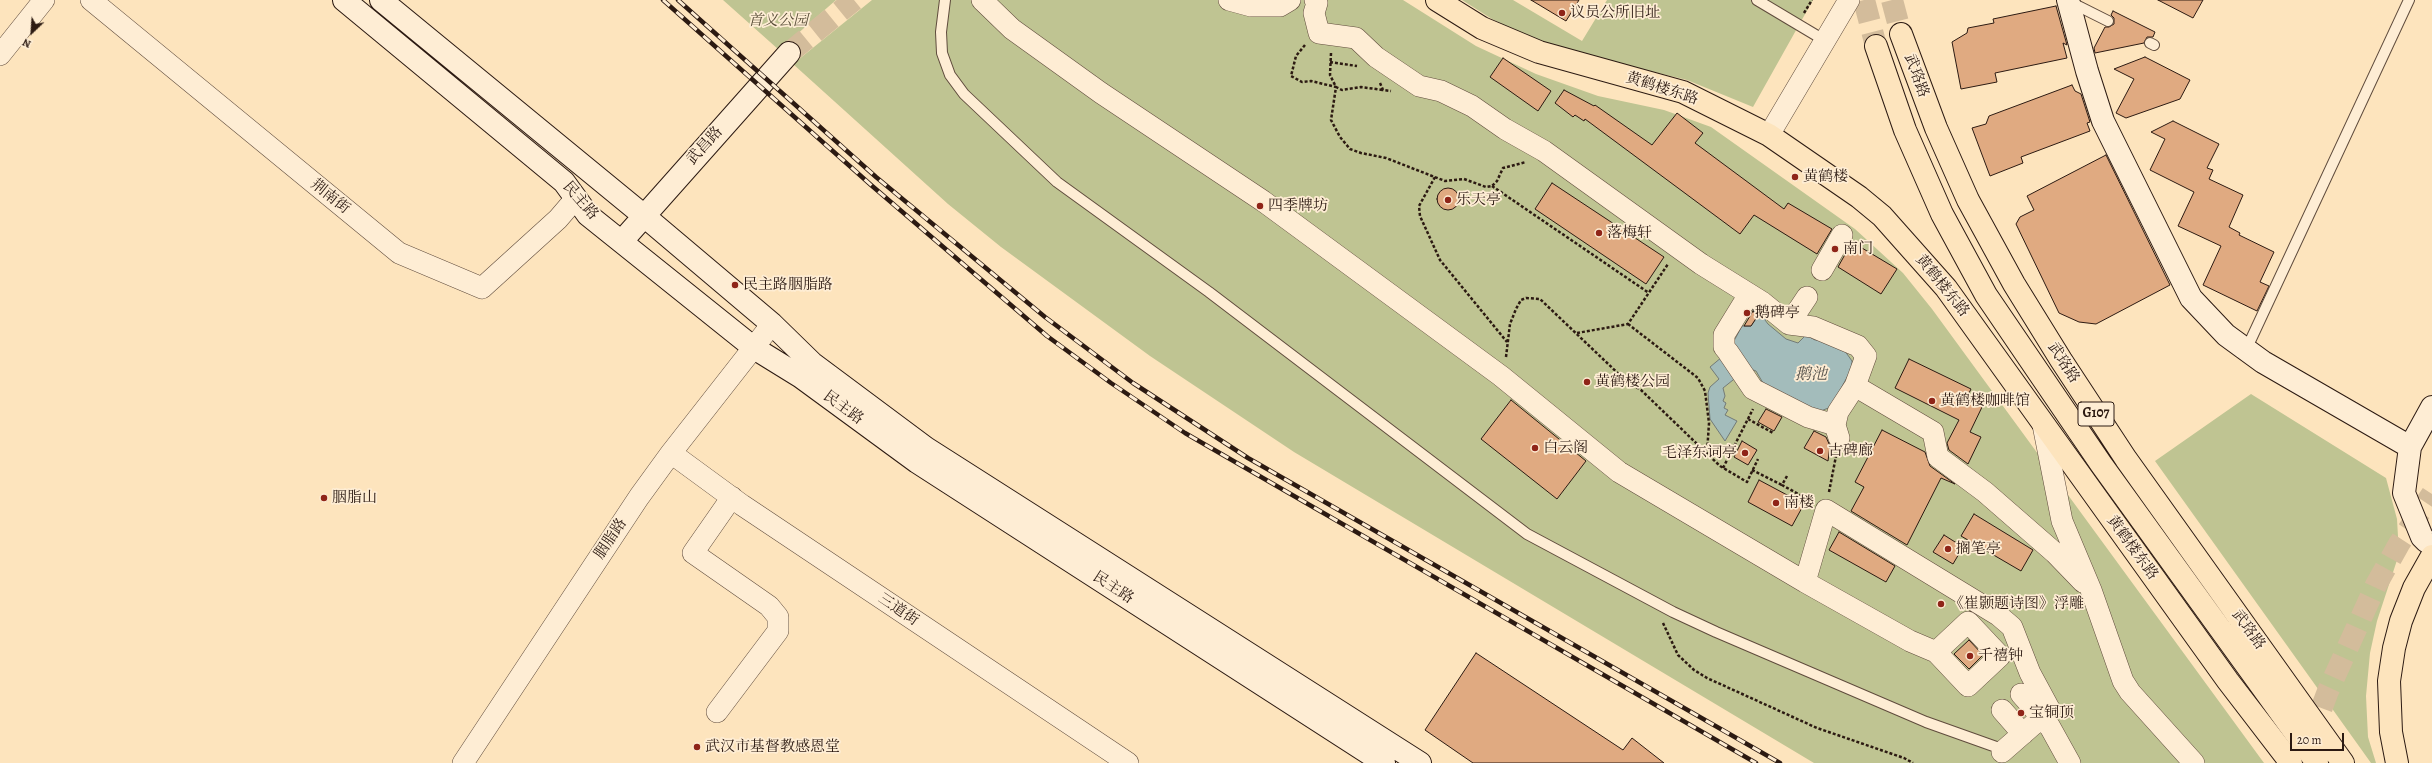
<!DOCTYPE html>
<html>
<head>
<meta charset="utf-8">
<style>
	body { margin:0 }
	#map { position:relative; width:2432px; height:763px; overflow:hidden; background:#fde4bd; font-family:Alegreya,serif }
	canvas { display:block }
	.north { position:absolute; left:12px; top:12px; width:40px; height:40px; -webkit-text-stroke:3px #feedd4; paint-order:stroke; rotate:205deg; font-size:11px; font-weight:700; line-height:16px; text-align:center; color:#2c1a12 }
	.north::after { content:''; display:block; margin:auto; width:14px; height:18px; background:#2c1a12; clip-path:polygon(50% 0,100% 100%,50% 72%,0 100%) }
	.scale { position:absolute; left:2290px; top:733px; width:54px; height:18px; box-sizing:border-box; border:2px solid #2c1a12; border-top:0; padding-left:5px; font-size:12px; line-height:14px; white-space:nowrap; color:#2c1a12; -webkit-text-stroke:3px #feedd4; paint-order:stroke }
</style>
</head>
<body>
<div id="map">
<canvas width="2432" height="763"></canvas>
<div class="north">N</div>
<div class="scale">20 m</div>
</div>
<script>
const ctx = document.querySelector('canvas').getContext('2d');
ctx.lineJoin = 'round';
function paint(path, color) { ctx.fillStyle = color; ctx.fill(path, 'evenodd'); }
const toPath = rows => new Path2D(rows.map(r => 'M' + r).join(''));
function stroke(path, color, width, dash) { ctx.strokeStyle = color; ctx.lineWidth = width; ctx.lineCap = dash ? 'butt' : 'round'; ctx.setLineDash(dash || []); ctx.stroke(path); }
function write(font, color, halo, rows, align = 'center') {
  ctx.font = font + ' Alegreya,"Noto Serif SC",serif'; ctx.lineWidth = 3.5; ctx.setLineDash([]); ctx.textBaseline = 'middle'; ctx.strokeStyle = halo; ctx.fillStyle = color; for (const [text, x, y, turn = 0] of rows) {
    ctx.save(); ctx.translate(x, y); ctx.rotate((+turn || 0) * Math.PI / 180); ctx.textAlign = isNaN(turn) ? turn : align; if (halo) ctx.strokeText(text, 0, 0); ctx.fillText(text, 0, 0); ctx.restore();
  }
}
paint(toPath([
	[723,0,836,0,779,50],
	[872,0,1403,0,1476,46,1536,74,1598,96,1664,110,1711,127,1855,229,1903,273,1932,309,2264,763,1814,763,1294,452,1150,356,1001,247,948,204,793,64],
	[1462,0,1513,0,1582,41,1607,0,1813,0,1753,107,1687,80,1576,53,1533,39,1492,19],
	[2251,394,2386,478,2397,519,2399,554,2377,621,2370,653,2366,696,2368,737,2376,763,2371,763,2155,461]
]), '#bfc492');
const water = toPath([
	[1752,308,1768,317,1765,320,1768,324,1786,339,1798,343,1806,335,1815,340,1823,339,1842,347,1852,361,1852,368,1831,407,1818,412,1763,383,1756,371,1748,368,1723,388,1725,396,1723,401,1726,403,1724,408,1728,410,1725,415,1737,421,1725,441,1710,419,1708,393,1710,387,1719,379,1710,367,1728,352,1742,326,1751,326,1757,317,1752,308]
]);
paint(water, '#a3bcbb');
stroke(water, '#737b77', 1);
const building = toPath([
	[1531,0,1579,0,1566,21,1531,0],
	[2158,0,2203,0,2193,18,2158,0],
	[2056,6,2067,45,2063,43,2067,58,1995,73,1997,82,1961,89,1952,42,1967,33,1968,28,1994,23,1993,19,2056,6],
	[2113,11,2155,32,2153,37,2147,37,2144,43,2095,53,2094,48,2105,27,2109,27,2114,24,2114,18,2111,15,2113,11],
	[2145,57,2190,80,2180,99,2126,118,2116,113,2134,79,2114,69,2145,57],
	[1503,58,1551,91,1538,111,1490,77,1503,58],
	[2072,85,2075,91,2081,94,2090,122,2087,123,2090,131,2021,157,2023,163,1990,176,1972,128,1986,124,1989,116,2072,85],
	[1564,90,1594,106,1595,105,1652,145,1677,113,1703,133,1695,143,1784,209,1788,203,1832,229,1817,254,1754,215,1740,234,1585,119,1584,121,1575,115,1573,117,1555,103,1564,90],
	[2173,121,2219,144,2207,168,2213,170,2209,179,2243,195,2229,227,2240,233,2239,235,2274,252,2260,282,2269,286,2257,311,2203,285,2221,246,2178,226,2194,192,2150,170,2165,139,2151,132,2173,121],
	[2106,155,2170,285,2096,324,2079,322,2059,313,2016,224,2020,217,2034,210,2027,196,2106,155],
	[1552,183,1664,257,1646,284,1535,209,1552,183],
	'1437 199a11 11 0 1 1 22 0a11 11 0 1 1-22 0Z',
	[1852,242,1897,269,1881,294,1838,267,1852,242],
	[1753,311,1757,317,1751,326,1744,326,1753,311],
	[1909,359,1971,389,1967,397,1983,405,1970,432,1981,437,1968,464,1949,450,1947,443,1959,420,1895,388,1909,359],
	[1511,400,1586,461,1557,499,1481,439,1511,400],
	[1766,409,1782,417,1774,431,1758,422,1766,409],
	[1882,430,1925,452,1930,466,1955,484,1941,478,1907,545,1851,511,1864,487,1855,482,1882,430],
	[1814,431,1826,437,1830,446,1828,461,1804,448,1814,431],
	[1742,441,1757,450,1748,465,1734,457,1742,441],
	[1759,480,1804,504,1792,526,1748,502,1759,480],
	[1974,514,2033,550,2021,571,1961,536,1974,514],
	[1839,532,1895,566,1886,582,1829,550,1839,532],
	[1944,535,1963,547,1953,564,1933,552,1944,535],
	[1969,640,1983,655,1969,669,1954,654,1969,640],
	[1476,653,1623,750,1632,738,1664,763,1473,763,1425,730,1476,653]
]);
paint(building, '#e0aa81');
stroke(building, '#2c1a12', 1);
stroke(toPath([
	[789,53,854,0]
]), '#d3bc9b', 22, [22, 11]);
stroke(toPath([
	[2310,739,2328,691,2376,585,2399,544,2432,494]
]), '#d3bc9b', 22, [22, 11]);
stroke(toPath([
	[1864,0,1876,46],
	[1892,0,1901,34]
]), '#d3bc9b', 22, [22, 11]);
const lane = toPath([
	[945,0,941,32,942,53,950,75,964,94,1057,182,1209,292,1527,534,1673,612,1716,632,1926,722,1999,748],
	[1757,0,1824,40],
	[2070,2,2108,21],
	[2150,43,2154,45],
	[2246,350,2409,0]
]);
const street = toPath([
	[91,0,399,253,482,288,558,219,576,198],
	[982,0,1012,29,1101,93,1263,201,1501,376,1619,472,1805,582,1910,641,1936,652],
	[1229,0,1251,6,1280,6,1290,0],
	[1315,0,1317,3,1314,13,1319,33,1356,38,1376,57,1419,86,1441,91,1472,106,1505,129,1544,151,1701,264,1762,302,1789,324,1807,297],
	[0,55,44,0],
	[1769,135,1849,0],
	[1822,270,1842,235],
	[1748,296,1724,335,1724,347,1728,352,1753,389,1808,417,1835,425],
	[1789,324,1813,327,1858,346,1866,356,1855,386,1838,412,1835,425,1839,438],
	[1855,386,1933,432,1938,457,1985,492,2055,553,2083,582],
	[2043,425,2062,521,2091,590,2123,681,2130,692,2194,763],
	[671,453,742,505,1128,763],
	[1805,582,1826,510,1998,615,2012,627,2030,673,2050,710,2002,752],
	[1968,622,2000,656,1968,686,1936,652,1968,622],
	[2021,694,2050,727,2070,763],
	[2002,710,2023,734],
	[717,712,778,631,778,617,769,606,693,553,732,497],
	[463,763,639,497,671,453,772,324]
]);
const secondary = toPath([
	[344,0,564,182,588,215,754,348,801,377,917,462,1384,763],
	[381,0,643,215,772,324,812,363,926,448,1420,763],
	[2068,0,2087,71,2103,121,2191,298,2226,335,2263,362,2410,447],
	[622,241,789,53],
	[2426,541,2422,537,2404,493,2410,447,2432,407]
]);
const primary = toPath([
	[1437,0,1482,28,1539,52,1683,92,1769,135,1859,197,1882,216,1946,288,2228,681,2291,763],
	[2397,763,2391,732,2389,681,2394,648,2401,621,2414,588,2432,556]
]);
const highway = toPath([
	[1901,34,1936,128,1968,200,2014,284,2061,360,2126,459,2343,763],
	[1876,46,1905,130,1942,214,1986,295,2101,464,2317,763]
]);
stroke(lane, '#604c3d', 12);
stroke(street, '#604c3d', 22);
stroke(secondary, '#2c1a12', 24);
stroke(primary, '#2c1a12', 24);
stroke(highway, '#2c1a12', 24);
stroke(toPath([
	[1804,13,1812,0],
	[1305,45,1296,56,1291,76,1302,82,1311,81,1336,87,1331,120,1340,137,1350,149,1361,153,1386,158,1445,181,1464,179,1486,187,1492,186,1497,181,1503,168,1526,162],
	[1331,53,1330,75,1336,87,1342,90,1361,87,1383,90],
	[1330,62,1357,66],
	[1380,83,1383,90,1391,91],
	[1435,177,1419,206,1420,216,1440,260,1507,342],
	[1492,186,1649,293],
	[1628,324,1698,378,1705,391,1709,423,1707,453],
	[1577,333,1628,324,1668,264],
	[1506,357,1510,324,1516,309,1521,300,1526,298,1540,299,1625,380,1641,390,1720,466,1747,482,1758,459],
	[1748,419,1773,433],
	[1723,468,1753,409],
	[1752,470,1782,485],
	[1787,476,1782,485,1809,500],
	[1829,492,1836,456],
	[1663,623,1678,655,1694,670,1707,678,1817,728,1904,758,1913,763]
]), '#2c1a12', 2.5, [3, 2]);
stroke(lane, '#feedd4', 10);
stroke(street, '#feedd4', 21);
stroke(secondary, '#feedd4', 22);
stroke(primary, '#fde4bd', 22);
stroke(highway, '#fde4bd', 22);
const rail = toPath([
	[663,0,871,185,1047,336,1111,383,1185,433,1756,763],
	[678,0,876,177,1045,317,1133,383,1248,458,1780,763]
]);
stroke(rail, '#2c1a12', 4.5);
stroke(rail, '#feedd4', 3, [9]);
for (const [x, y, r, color] of [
	[1562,13,4,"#8f2418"],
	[1795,177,4,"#8f2418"],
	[1448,200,4,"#8f2418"],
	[1260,206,4,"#8f2418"],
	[1599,233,4,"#8f2418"],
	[1835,249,4,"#8f2418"],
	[735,285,4,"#8f2418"],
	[1747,313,4,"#8f2418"],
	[1587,382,4,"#8f2418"],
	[1932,401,4,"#8f2418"],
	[1535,448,4,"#8f2418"],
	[1820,451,4,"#8f2418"],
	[1745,453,4,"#8f2418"],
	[324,498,4,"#8f2418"],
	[1776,503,4,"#8f2418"],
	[1948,549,4,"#8f2418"],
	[1941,604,4,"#8f2418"],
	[1970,656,4,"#8f2418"],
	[2021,713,4,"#8f2418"],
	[697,747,4,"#8f2418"]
]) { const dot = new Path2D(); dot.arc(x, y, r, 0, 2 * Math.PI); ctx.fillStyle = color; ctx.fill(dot); stroke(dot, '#feedd4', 1.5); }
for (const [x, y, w] of [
	[2096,414,36]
]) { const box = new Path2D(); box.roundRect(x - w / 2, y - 12, w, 24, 3); ctx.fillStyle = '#feedd4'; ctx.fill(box); stroke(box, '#2c1a12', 1); }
write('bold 14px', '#2c1a12', null, [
	["G107",2096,414]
]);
write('15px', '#2c1a12', '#feedd4', [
	["议员公所旧址",1570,13],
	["黄鹤楼",1803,177],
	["乐天亭",1456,200],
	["四季牌坊",1268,206],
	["落梅轩",1607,233],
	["南门",1843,249],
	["民主路胭脂路",743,285],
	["鹅碑亭",1755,313],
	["黄鹤楼公园",1595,382],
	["黄鹤楼咖啡馆",1940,401],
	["白云阁",1543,448],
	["古碑廊",1828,451],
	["毛泽东词亭",1737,453,"right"],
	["胭脂山",332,498],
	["南楼",1784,503],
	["搁笔亭",1956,549],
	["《崔颢题诗图》浮雕",1949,604],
	["千禧钟",1978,656],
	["宝铜顶",2029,713],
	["武汉市基督教感恩堂",705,747]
], 'left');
write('italic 15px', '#584d38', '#feedd4', [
	["首义公园",778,21]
]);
write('15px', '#2c1a12', '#feedd4', [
	["武珞路",1916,76,70],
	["黄鹤楼东路",1662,89,18],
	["武昌路",705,146,-48],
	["荆南街",330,197,39],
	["民主路",580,201,49],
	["黄鹤楼东路",1942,286,51],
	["武珞路",2063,363,57],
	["民主路",843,408,36],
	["胭脂路",611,539,-56],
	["黄鹤楼东路",2132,548,54],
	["民主路",1113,588,33],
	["三道街",898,610,34],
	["武珞路",2248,630,54]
]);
write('italic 16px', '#56534d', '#feedd4', [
	["鹅池",1811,375]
]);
</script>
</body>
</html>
